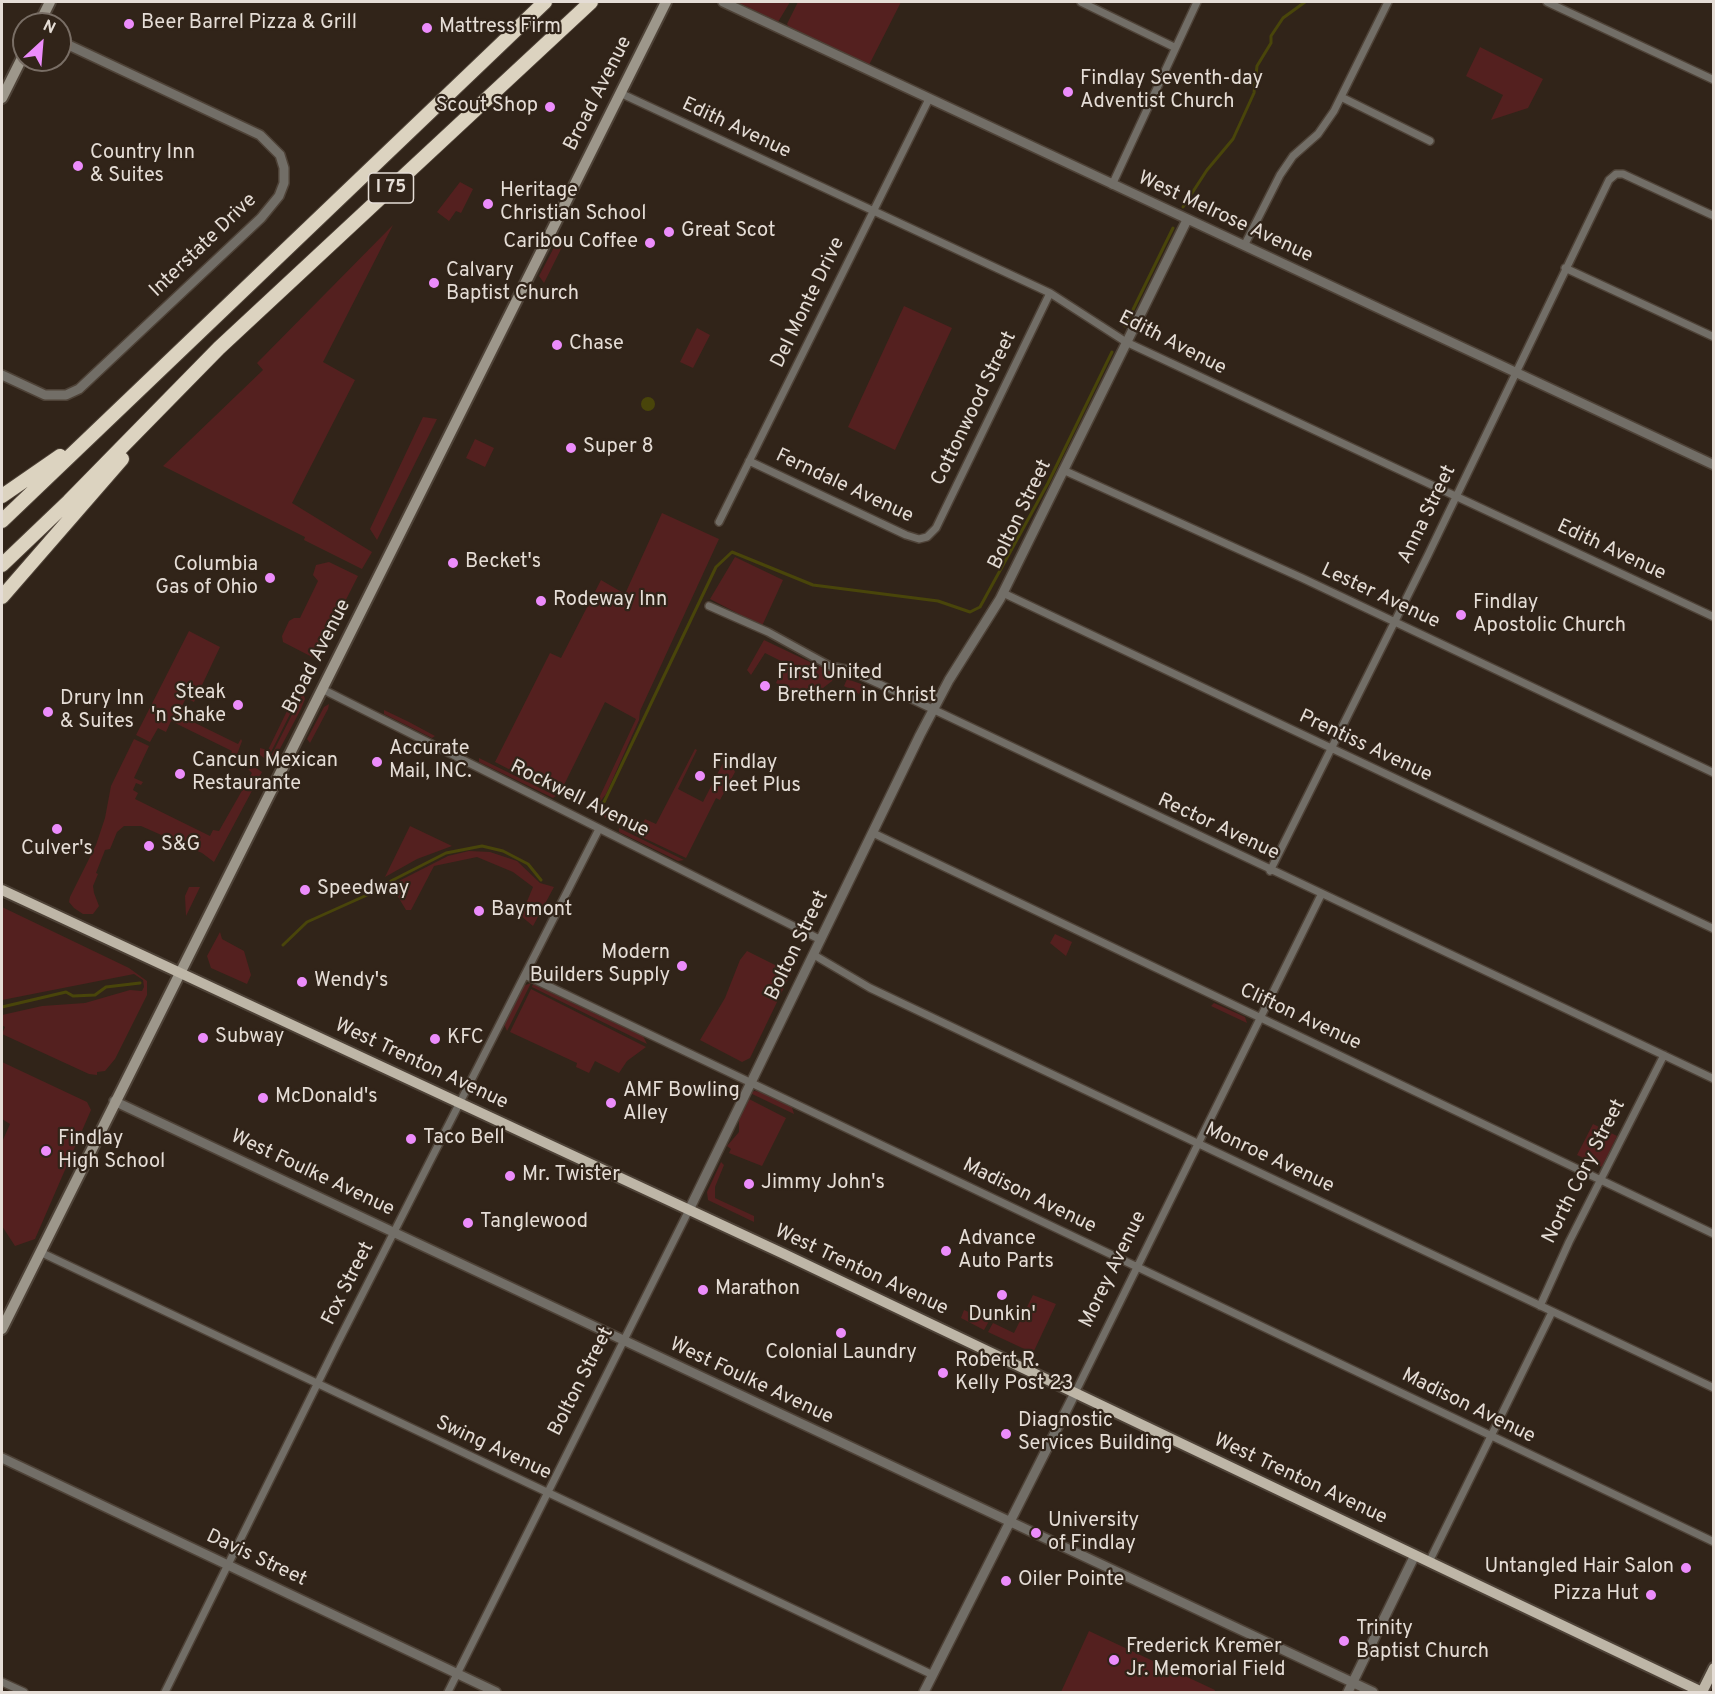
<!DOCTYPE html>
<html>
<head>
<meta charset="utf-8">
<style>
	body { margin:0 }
	#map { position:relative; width:1715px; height:1694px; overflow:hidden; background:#312419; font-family:Overpass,sans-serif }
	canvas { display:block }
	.frame { position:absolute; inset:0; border:3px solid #e5ddd6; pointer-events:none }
	.north { position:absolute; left:12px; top:12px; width:60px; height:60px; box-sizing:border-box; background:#312419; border:2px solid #796e65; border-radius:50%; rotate:26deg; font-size:16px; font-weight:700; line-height:24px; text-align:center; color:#e5ddd6 }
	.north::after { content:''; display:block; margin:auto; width:21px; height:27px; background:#ec8cfb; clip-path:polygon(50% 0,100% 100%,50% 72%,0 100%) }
</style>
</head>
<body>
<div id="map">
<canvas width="1715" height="1694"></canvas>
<div class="frame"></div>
<div class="north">N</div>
</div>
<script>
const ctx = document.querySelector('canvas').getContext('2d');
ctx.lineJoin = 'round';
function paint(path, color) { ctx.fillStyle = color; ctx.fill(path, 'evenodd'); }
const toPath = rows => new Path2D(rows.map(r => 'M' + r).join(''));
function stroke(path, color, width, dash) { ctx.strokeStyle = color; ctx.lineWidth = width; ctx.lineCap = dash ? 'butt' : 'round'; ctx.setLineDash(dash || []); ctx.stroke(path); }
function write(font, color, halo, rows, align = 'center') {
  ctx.font = font + ' Overpass,sans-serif'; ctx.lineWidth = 4.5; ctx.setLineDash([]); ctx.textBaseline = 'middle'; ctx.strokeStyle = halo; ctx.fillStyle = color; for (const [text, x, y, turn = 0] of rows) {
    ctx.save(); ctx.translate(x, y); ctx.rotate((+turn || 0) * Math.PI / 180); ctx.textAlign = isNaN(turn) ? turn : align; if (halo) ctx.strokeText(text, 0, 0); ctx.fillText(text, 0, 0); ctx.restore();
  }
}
paint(toPath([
	[737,2,790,2,778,22],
	[798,2,901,2,869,65,789,27,787,24],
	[1480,47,1543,79,1528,108,1491,120,1503,95,1466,76],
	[460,182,473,189,461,213,456,211,449,221,437,212],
	[393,225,323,362,355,380,292,503,372,552,362,569,304,540,305,537,163,466,263,370,257,363],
	[568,235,544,283,539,276,560,236],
	[904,306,952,328,895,450,848,427],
	[697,328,710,335,693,368,680,362],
	[423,417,437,419,377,540,370,529],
	[475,439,494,448,485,467,466,458],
	[662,513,719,539,640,711,639,720,606,794,599,803,610,810,606,818,593,811,636,719,605,702,559,795,495,762,550,653,561,658,601,580,625,594],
	[735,557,783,580,762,626,710,599],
	[329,562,358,576,316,659,283,642,282,636,289,621,294,618,300,618,318,581,313,575,316,565],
	[189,631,220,647,194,702,186,698,182,706,189,710,187,719,238,744,241,739,242,741,236,757,229,758,232,751,171,721,166,732,158,728,150,742,136,735],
	[764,640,835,674,832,681,809,699,776,683,785,663,765,653,751,675,747,670],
	[847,679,864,685,859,694,844,686],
	[303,693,305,699,301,709,274,760,269,760],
	[329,704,328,709,310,743,307,739,324,707],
	[288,709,292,710,267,760,260,755,260,748,268,750],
	[384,710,409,722,435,736,432,738,384,714],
	[134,739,149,746,134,778,143,782,141,785,136,783,133,790,138,793,135,799,210,836,213,830,219,831,252,773,248,769,256,768,262,772,214,862,202,853,141,826,124,826,117,832,110,849,105,850,96,873,98,874,93,886,94,893,99,906,93,914,83,914,74,908,69,902,70,897,96,845,105,818,111,786],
	[695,749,697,750,678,789,703,802,723,763,733,768,735,772,720,800,716,798,686,858,627,830,633,818,643,823,645,819,656,824],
	[479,758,556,796,553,798,479,762],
	[410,826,452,846,417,859,385,877],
	[619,828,684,860,678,861,619,832],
	[469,851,490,852,517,861,540,883,554,887,533,926,521,916,533,887,513,872,477,857,434,866,411,910,406,910,391,885,448,856],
	[189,887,200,887,186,916,185,896],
	[2,907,129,968,147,981,147,995,115,1059,105,1071,97,1072,97,1075,89,1074,2,1034,5,1027,2,1025,2,1015,42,1006,85,1003,130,990,142,991,144,987,143,980,134,974,2,1000],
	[220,932,222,939,244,951,251,975,247,984,211,968,207,956],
	[1055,934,1072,942,1066,956,1050,943],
	[747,951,791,973,750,1058,742,1062,700,1040,725,998,740,960],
	[531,983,507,1031,504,1024,523,986],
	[533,984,643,1036,647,1044,532,987],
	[531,989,646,1047,627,1061,619,1073,595,1061,589,1073,576,1067,577,1063,510,1032],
	[1214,1003,1245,1017,1247,1023,1211,1006],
	[2,1062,87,1102,91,1110,35,1239,15,1246,2,1226,2,1142,10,1124,2,1119],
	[754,1091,766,1092,791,1104,794,1114,750,1093],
	[749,1099,786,1118,762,1166,729,1153,731,1149,727,1146,739,1132,739,1119],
	[1593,1124,1617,1136,1602,1167,1577,1155],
	[721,1162,724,1165,715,1187,715,1198,754,1216,754,1222,708,1200,707,1192],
	[1033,1295,1056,1304,1033,1353,988,1332,993,1323,1014,1333],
	[964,1310,989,1321,984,1330,961,1318],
	[1089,1631,1215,1690,1214,1692,1061,1692]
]), '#54201f');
paint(toPath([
	'641 404a7 7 0 1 1 14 0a7 7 0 1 1-14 0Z'
]), '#49450a');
stroke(toPath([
	[1183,207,1207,170,1233,139,1254,93,1257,66,1271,43,1271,36,1283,18,1305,2],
	[1125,326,1173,228],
	[604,802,716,567,732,552,813,585,938,601,970,612,980,607,1048,483,1112,352],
	[391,881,446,853,482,846,503,851,528,864,541,880],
	[283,945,307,922,376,891],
	[2,1007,66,992,73,996,95,995,106,987,140,983]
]), '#49450a', 3);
const minor = toPath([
	[1081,2,1174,47],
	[1547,2,1714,80],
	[620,93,1050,293,1126,342,1714,617],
	[1341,97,1430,141],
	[1112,185,1197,2],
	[1244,246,1280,175,1293,156,1318,134,1334,111,1388,2],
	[1565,268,1714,337],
	[749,461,906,535,919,539,927,537,936,528,1050,293],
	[1063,470,1302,578,1714,773],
	[719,522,929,99],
	[1003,593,1714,929],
	[709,606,768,632,830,666,846,669,888,688,1714,1079],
	[322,689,821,940],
	[873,833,1714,1234],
	[1270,871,1428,555,1609,180,1616,174,1623,174,1714,216],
	[814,955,870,988,1714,1388],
	[525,975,1714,1542],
	[40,1252,933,1675],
	[1540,1306,1569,1242,1664,1055],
	[1075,1393,1321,895],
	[1429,1562,1552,1312],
	[2,1682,24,1692],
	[165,1692,337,1344,599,829],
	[448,1692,689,1210]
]);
const tertiary = toPath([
	[723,2,1714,465],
	[2,375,45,395,66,395,79,389,261,218,279,196,284,183,284,168,280,155,260,135,60,41],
	[114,1101,1373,1692],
	[689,1210,920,735,949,680,1000,599,1187,220],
	[2,1458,496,1692],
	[924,1692,1075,1393],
	[1348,1692,1415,1555]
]);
const secondary = toPath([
	[39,24,50,2],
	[2,98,24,54],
	[2,1329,666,2]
]);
const primary = toPath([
	[2,890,784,1254,1702,1692],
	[1702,1692,1714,1668]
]);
const motorway = toPath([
	[2,496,60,456],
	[2,521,545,2],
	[2,565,69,501,219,348,591,2],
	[2,597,122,459]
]);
stroke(minor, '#4e4237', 10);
stroke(tertiary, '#4e4237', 12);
stroke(secondary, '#4e4237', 14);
stroke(primary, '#4e4237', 14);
stroke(motorway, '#4e4237', 16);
stroke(minor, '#726e67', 7);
stroke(tertiary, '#726e67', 9);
stroke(secondary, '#9d978b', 10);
stroke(primary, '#beb6a7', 10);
stroke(motorway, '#dcd3c0', 14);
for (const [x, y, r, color] of [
	[129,24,6,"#ec8cfb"],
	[427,28,6,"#ec8cfb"],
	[1068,92,6,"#ec8cfb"],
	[550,107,6,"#ec8cfb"],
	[78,166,6,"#ec8cfb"],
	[488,204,6,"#ec8cfb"],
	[669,232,6,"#ec8cfb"],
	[650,243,6,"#ec8cfb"],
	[434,283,6,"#ec8cfb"],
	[557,345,6,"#ec8cfb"],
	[571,448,6,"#ec8cfb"],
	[453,563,6,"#ec8cfb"],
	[270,578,6,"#ec8cfb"],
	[541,601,6,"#ec8cfb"],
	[1461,615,6,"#ec8cfb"],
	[765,686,6,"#ec8cfb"],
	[238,705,6,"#ec8cfb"],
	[48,712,6,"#ec8cfb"],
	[377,762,6,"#ec8cfb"],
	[180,774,6,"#ec8cfb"],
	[700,776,6,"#ec8cfb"],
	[57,829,6,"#ec8cfb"],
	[149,846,6,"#ec8cfb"],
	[305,890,6,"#ec8cfb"],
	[479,911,6,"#ec8cfb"],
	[682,966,6,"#ec8cfb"],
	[302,982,6,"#ec8cfb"],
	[203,1038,6,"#ec8cfb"],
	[435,1039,6,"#ec8cfb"],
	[263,1098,6,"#ec8cfb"],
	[611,1103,6,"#ec8cfb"],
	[411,1139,6,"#ec8cfb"],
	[46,1151,6,"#ec8cfb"],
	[510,1176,6,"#ec8cfb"],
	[749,1184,6,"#ec8cfb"],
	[468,1223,6,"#ec8cfb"],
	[946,1251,6,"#ec8cfb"],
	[703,1290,6,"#ec8cfb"],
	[1002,1295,6,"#ec8cfb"],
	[841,1333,6,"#ec8cfb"],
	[943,1373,6,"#ec8cfb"],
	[1006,1434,6,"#ec8cfb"],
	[1036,1533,6,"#ec8cfb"],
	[1686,1568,6,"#ec8cfb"],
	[1006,1581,6,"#ec8cfb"],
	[1651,1595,6,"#ec8cfb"],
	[1344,1641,6,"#ec8cfb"],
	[1114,1660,6,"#ec8cfb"]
]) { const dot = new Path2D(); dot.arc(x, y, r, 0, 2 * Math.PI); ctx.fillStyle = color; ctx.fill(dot); stroke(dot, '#312419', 2); }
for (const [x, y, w] of [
	[391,188,45]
]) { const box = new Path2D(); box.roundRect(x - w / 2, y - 15, w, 30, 4.5); ctx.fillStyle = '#312419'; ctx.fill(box); stroke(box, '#e5ddd6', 1.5); }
write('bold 18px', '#e5ddd6', null, [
	["I 75",391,188]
]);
write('20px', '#e5ddd6', '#312419', [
	["Beer Barrel Pizza & Grill",141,24],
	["Mattress Firm",439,28],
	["Findlay Seventh-day",1080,80],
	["Adventist Church",1080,103],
	["Scout Shop",538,107,"right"],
	["Country Inn",90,154],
	["& Suites",90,177],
	["Heritage",500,192],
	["Christian School",500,215],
	["Great Scot",681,232],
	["Caribou Coffee",638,243,"right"],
	["Calvary",446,272],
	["Baptist Church",446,295],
	["Chase",569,345],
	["Super 8",583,448],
	["Becket's",465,563],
	["Columbia",258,566,"right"],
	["Gas of Ohio",258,589,"right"],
	["Rodeway Inn",553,601],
	["Findlay",1473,604],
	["Apostolic Church",1473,627],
	["First United",777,674],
	["Brethern in Christ",777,697],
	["Steak",226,694,"right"],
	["'n Shake",226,717,"right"],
	["Drury Inn",60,700],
	["& Suites",60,723],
	["Accurate",389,750],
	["Mail, INC.",389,773],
	["Cancun Mexican",192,762],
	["Restaurante",192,785],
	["Findlay",712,764],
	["Fleet Plus",712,787],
	["S&G",161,846],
	["Culver's",57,850,"center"],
	["Speedway",317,890],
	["Baymont",491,911],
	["Modern",670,954,"right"],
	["Builders Supply",670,977,"right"],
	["Wendy's",314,982],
	["Subway",215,1038],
	["KFC",447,1039],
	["AMF Bowling",623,1092],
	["Alley",623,1115],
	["McDonald's",275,1098],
	["Taco Bell",423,1139],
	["Findlay",58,1140],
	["High School",58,1163],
	["Mr. Twister",522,1176],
	["Jimmy John's",761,1184],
	["Tanglewood",480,1223],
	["Advance",958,1240],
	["Auto Parts",958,1263],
	["Marathon",715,1290],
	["Dunkin'",1002,1316,"center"],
	["Colonial Laundry",841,1354,"center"],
	["Robert R.",955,1362],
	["Kelly Post 23",955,1385],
	["Diagnostic",1018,1422],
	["Services Building",1018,1445],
	["University",1048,1522],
	["of Findlay",1048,1545],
	["Untangled Hair Salon",1674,1568,"right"],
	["Oiler Pointe",1018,1581],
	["Pizza Hut",1639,1595,"right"],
	["Trinity",1356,1630],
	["Baptist Church",1356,1653],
	["Frederick Kremer",1126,1648],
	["Jr. Memorial Field",1126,1671]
], 'left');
write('20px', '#e5ddd6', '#312419', [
	["Broad Avenue",599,94,-63],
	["Edith Avenue",736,129,25],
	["West Melrose Avenue",1225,218,25],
	["Interstate Drive",204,246,-44],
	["Del Monte Drive",809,303,-64],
	["Edith Avenue",1172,344,27],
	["Cottonwood Street",975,409,-64],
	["Ferndale Avenue",844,487,25],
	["Bolton Street",1021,515,-64],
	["Anna Street",1428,515,-64],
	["Edith Avenue",1611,551,25],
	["Lester Avenue",1380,597,25],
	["Broad Avenue",318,657,-63],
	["Prentiss Avenue",1365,747,25],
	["Rockwell Avenue",579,800,26],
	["Rector Avenue",1218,828,25],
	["Bolton Street",798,946,-64],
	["Clifton Avenue",1300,1018,25],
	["West Trenton Avenue",421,1065,25],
	["Monroe Avenue",1269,1159,25],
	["North Cory Street",1585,1172,-63],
	["West Foulke Avenue",312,1174,25],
	["Madison Avenue",1029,1197,26],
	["Morey Avenue",1114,1270,-64],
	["West Trenton Avenue",861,1271,25],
	["Fox Street",349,1284,-63],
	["Bolton Street",582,1382,-63],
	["West Foulke Avenue",751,1382,25],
	["Madison Avenue",1468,1407,26],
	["Swing Avenue",493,1449,25],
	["West Trenton Avenue",1300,1480,25],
	["Davis Street",256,1559,25]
]);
</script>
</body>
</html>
